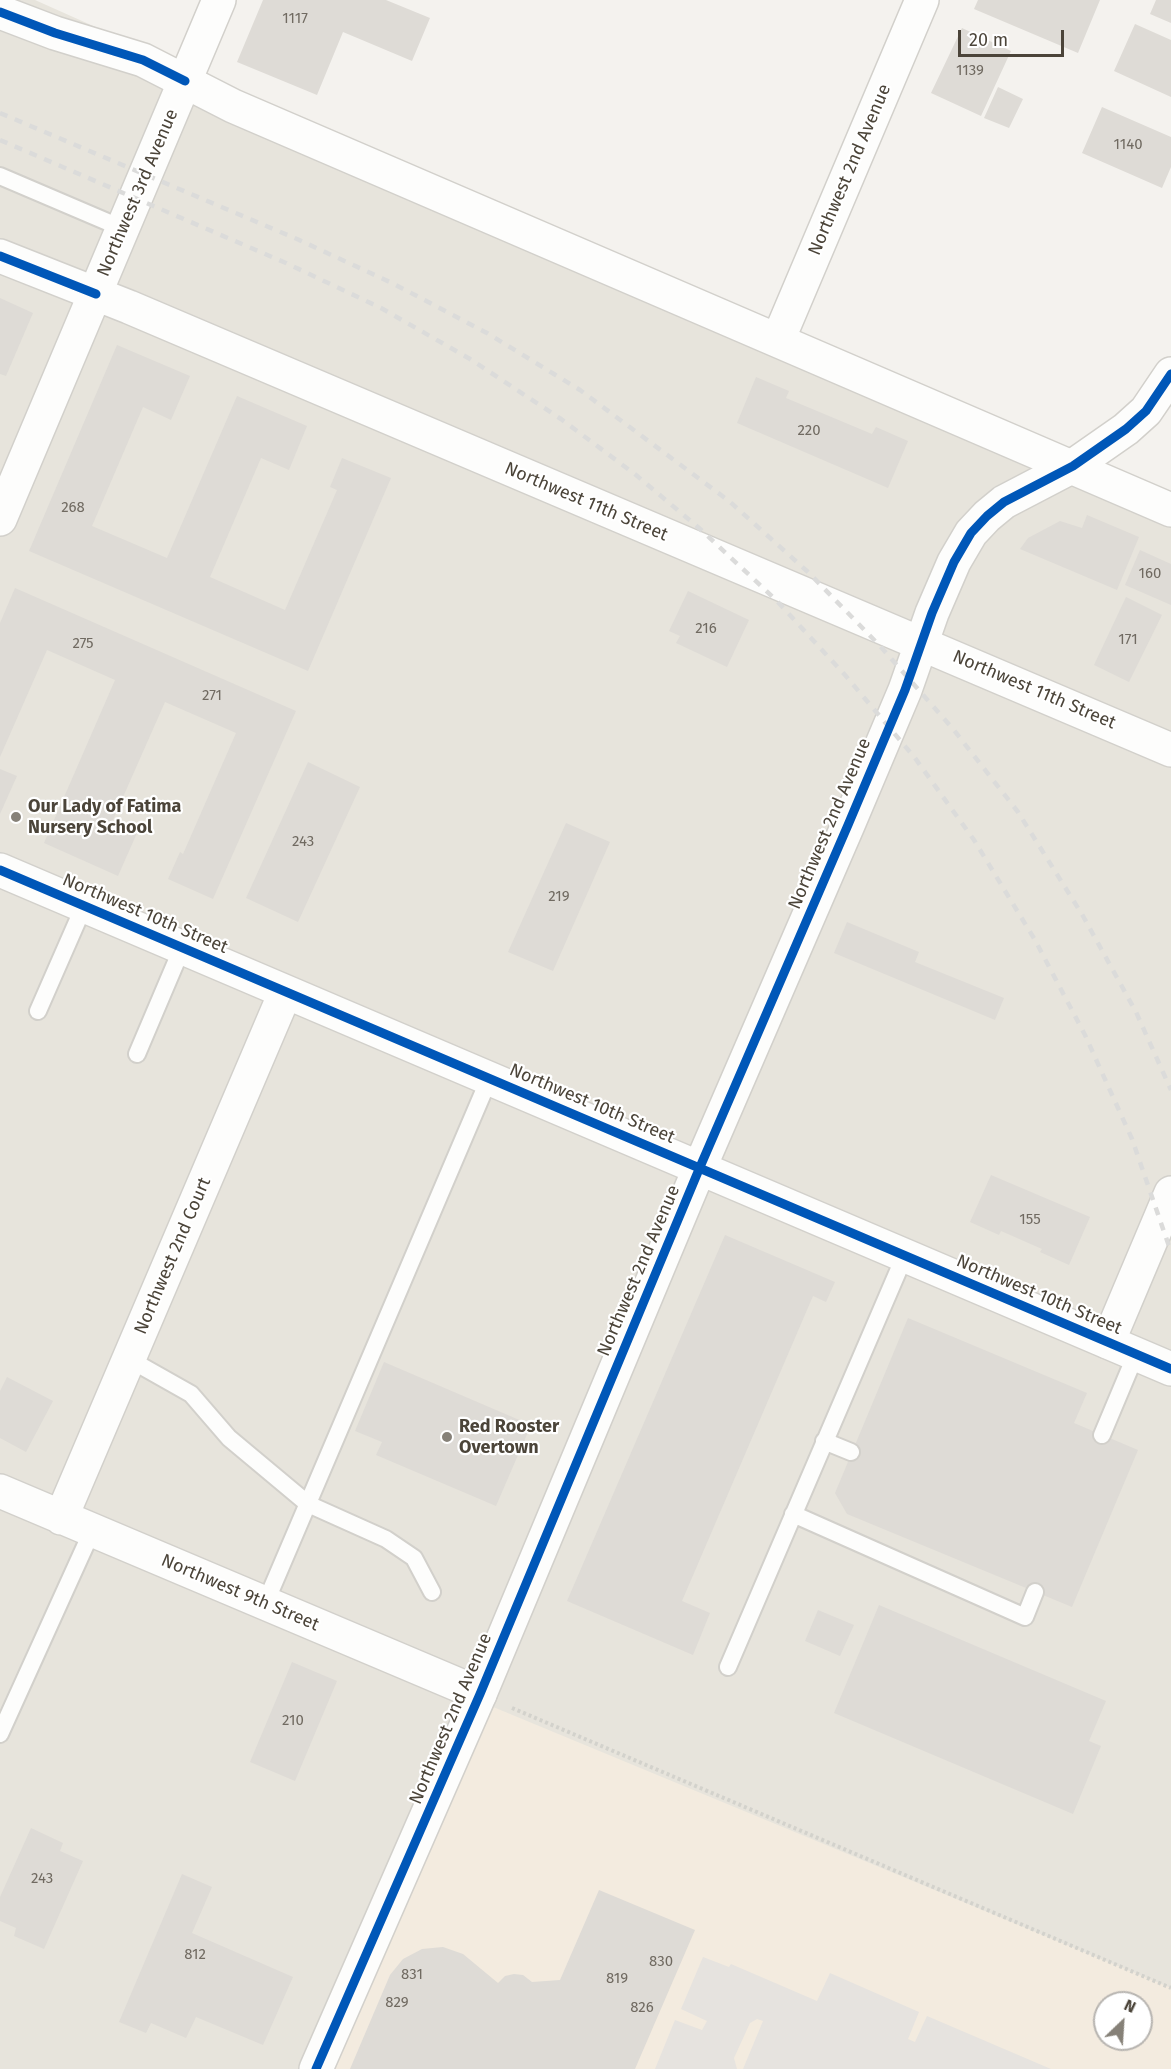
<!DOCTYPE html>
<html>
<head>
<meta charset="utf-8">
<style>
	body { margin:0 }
	#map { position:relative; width:1171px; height:2069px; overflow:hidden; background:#f4f2ee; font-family:"Fira Sans",sans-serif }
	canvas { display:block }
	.north { position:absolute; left:1093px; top:1991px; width:60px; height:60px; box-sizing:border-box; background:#fff; border:2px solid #b7b4b0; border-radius:50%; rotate:25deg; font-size:16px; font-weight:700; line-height:24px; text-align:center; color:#4b4439 }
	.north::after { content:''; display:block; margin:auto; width:21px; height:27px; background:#868178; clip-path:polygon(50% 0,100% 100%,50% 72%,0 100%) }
	.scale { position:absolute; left:958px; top:30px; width:106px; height:27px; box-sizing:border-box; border:3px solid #4b4439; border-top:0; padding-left:8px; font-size:18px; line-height:21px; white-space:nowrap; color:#4b4439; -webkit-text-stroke:4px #fff; paint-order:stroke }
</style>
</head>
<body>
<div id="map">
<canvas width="1171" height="2069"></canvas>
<div class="north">N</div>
<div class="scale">20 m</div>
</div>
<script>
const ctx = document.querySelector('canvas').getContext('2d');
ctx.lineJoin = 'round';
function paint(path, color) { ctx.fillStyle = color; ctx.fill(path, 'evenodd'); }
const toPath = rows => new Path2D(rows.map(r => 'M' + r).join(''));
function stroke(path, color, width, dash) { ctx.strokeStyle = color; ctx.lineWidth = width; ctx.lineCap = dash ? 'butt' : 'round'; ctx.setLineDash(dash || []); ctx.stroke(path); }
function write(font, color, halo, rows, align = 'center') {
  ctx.font = font + ' "Fira Sans",sans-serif'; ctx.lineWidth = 4.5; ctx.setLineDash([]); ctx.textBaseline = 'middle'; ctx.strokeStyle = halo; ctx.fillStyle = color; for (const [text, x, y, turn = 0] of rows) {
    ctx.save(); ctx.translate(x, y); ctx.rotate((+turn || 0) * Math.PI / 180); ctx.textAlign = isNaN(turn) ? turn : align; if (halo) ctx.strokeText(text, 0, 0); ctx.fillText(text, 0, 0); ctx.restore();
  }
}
paint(toPath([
	[0,0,35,0,1171,507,1171,2069,0,2069],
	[1105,2003,1141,2003,1141,2039,1105,2039]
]), '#e7e4dc');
paint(toPath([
	[486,1704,1171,1988,1171,2069,329,2069],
	[1105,2003,1141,2003,1141,2039,1105,2039]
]), '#f3ebdf');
paint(toPath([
	[703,1957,729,1967,731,1964,817,2001,830,1973,919,2012,908,2039,915,2042,927,2016,1051,2069,743,2069,763,2021,757,2019,750,2023,734,2058,737,2069,655,2069,675,2020,702,2030,707,2021,681,2009]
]), '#e6e3df');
paint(toPath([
	[263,0,386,0,430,18,412,61,343,32,317,95,237,62],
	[978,0,1100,0,1078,53,974,9],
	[1156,0,1171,0,1171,23,1150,14],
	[1135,24,1171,40,1171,97,1114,71],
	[962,28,1011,51,981,116,931,93],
	[998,87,1023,99,1009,128,984,118],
	[1102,107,1171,137,1171,167,1162,188,1082,153],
	[0,298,33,313,6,376,0,374],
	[117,345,190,376,171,420,143,407,92,526,167,558,237,396,307,426,289,470,261,458,210,577,285,610,337,490,330,487,342,458,391,478,308,671,29,551],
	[756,377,789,391,786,398,872,434,876,427,908,441,888,488,737,423],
	[1087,515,1139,537,1117,590,1020,549,1028,538,1060,521,1082,528],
	[1140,550,1171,564,1171,605,1125,585],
	[15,588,296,711,213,899,168,879,180,852,183,854,236,733,165,702,112,822,137,833,118,876,44,843,115,680,47,650,0,757,0,623],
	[688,591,749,620,727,667,676,643,680,636,669,631],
	[1126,597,1162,615,1129,682,1094,665],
	[308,762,360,787,298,922,246,898],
	[0,769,17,776,0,814],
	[566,823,610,842,553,971,508,952],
	[847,922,919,952,915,962,1004,998,995,1020,834,953],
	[991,1175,1090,1217,1069,1265,1040,1252,1042,1249,1001,1231,999,1235,970,1222],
	[725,1235,835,1282,826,1302,813,1296,682,1601,710,1613,693,1655,567,1601],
	[908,1318,1087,1393,1074,1423,1138,1450,1072,1607,847,1514,835,1493],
	[384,1362,531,1425,496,1506,376,1455,382,1442,355,1431],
	[7,1377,53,1401,26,1452,0,1438,0,1391],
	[879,1605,1106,1701,1089,1741,1101,1746,1073,1814,834,1713],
	[818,1610,854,1625,840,1656,805,1641],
	[292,1662,337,1681,295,1781,250,1762],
	[31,1828,63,1843,60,1851,83,1861,44,1949,14,1936,16,1928,0,1921,0,1897],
	[182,1874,212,1887,192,1933,293,1977,263,2045,196,2017,186,2038,151,2023,146,2033,119,2022],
	[599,1890,695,1930,635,2069,350,2069,390,1975,403,1959,422,1949,443,1947,463,1954,498,1983,505,1976,514,1974,523,1975,532,1982,560,1980]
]), '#dedbd6');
const service = toPath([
	[0,176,124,229],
	[38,1011,84,906],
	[137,1054,182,948],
	[129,1359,191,1394,229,1438,308,1504,386,1539,414,1558,432,1592],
	[1102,1435,1136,1354],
	[824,1441,851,1452],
	[793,1514,1025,1617,1035,1592],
	[265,1604,489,1079],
	[728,1667,905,1255],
	[0,1734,92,1531]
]);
const minor = toPath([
	[0,12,55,33,143,60,233,106,1171,510],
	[778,340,922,0],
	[1108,1342,1171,1193],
	[0,1491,480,1694],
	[61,1518,285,993]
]);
const tertiary = toPath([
	[0,256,129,307,1171,750],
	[0,519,219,0],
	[0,870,1171,1369],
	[316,2069,480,1694,700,1167,848,825,905,690,932,613,954,562,971,533,987,516,1004,502,1073,466,1126,429,1146,411,1171,374]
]);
stroke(service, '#d2d0cb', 20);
stroke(minor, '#d2d0cb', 36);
stroke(tertiary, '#d2d0cb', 36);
stroke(toPath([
	[512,1708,1171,1988]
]), '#d3d2cc', 4, [3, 3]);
stroke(service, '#fdfdfc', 16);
stroke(minor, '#fdfdfc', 33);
stroke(tertiary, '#fdfdfc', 33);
stroke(toPath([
	[0,113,297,239,392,283,487,333,580,390,729,501,808,572,881,647,953,729,1018,812,1083,916,1136,1012,1171,1090],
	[0,140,286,263,381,308,470,359,561,419,636,475,699,528,776,600,845,675,915,758,974,840,1035,940,1085,1035,1132,1139,1171,1252]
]), '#dbdbda', 4.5, [8, 8]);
stroke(toPath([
	[0,12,55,33,143,60,185,81],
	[0,256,96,294],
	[0,870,1171,1369],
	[316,2069,480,1694,700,1167,848,825,905,690,932,613,954,562,971,533,987,516,1004,502,1073,466,1126,429,1146,411,1171,374]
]), '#0057b8', 9);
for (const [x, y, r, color] of [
	[16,817,6,"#868178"],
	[447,1437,6,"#868178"]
]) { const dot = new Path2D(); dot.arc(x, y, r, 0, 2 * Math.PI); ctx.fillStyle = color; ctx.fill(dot); stroke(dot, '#fff', 2); }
write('15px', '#706a61', null, [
	["1117",295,19],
	["1139",970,71],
	["1140",1128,145],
	["220",809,431],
	["268",73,508],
	["160",1150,574],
	["216",706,629],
	["171",1128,640],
	["275",83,644],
	["271",212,696],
	["243",303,842],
	["219",559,897],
	["155",1030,1220],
	["210",293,1721],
	["243",42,1879],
	["812",195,1955],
	["830",661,1962],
	["831",412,1975],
	["819",617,1979],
	["829",397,2003],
	["826",642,2008]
]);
write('18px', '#4b4439', '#fff', [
	["Northwest 2nd Avenue",850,170,-67],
	["Northwest 3rd Avenue",138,193,-67],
	["Northwest 11th Street",586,502,23],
	["Northwest 11th Street",1034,690,23],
	["Northwest 2nd Avenue",830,824,-67],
	["Northwest 10th Street",145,914,23],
	["Northwest 10th Street",592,1104,23],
	["Northwest 2nd Court",173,1256,-67],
	["Northwest 2nd Avenue",639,1271,-67],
	["Northwest 10th Street",1039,1295,23],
	["Northwest 9th Street",240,1593,23],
	["Northwest 2nd Avenue",451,1719,-67]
]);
write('bold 18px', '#4b4439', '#fff', [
	["Our Lady of Fatima",28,807],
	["Nursery School",28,828],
	["Red Rooster",459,1427],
	["Overtown",459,1448]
], 'left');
</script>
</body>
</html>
